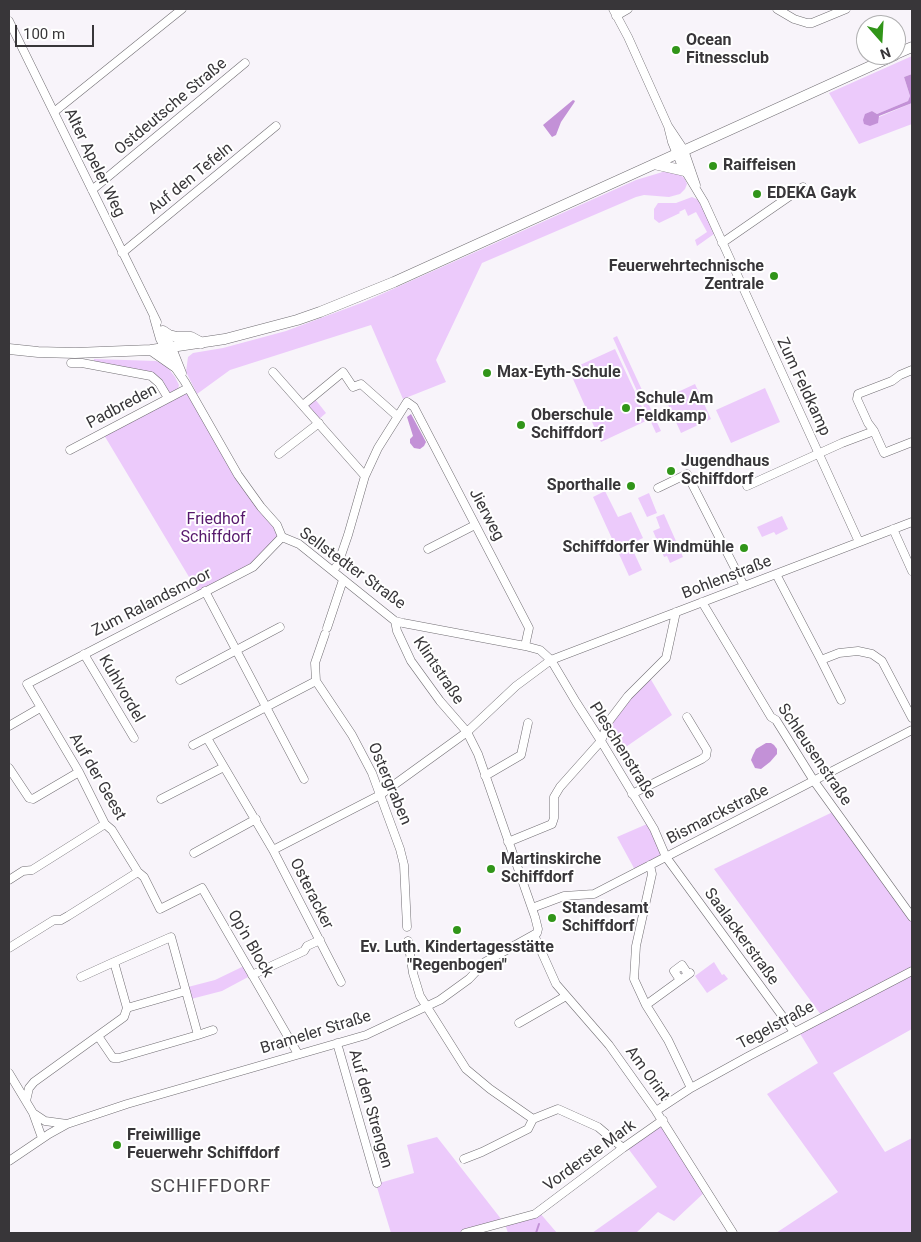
<!DOCTYPE html>
<html>
<head>
<meta charset="utf-8">
<style>
	body { margin:0 }
	#map { position:relative; width:921px; height:1242px; overflow:hidden; background:#f8f4fa; font-family:Roboto,sans-serif }
	canvas { display:block }
	.frame { position:absolute; inset:0; border:10px solid #383639; pointer-events:none }
	.north { position:absolute; left:856px; top:15px; width:50px; height:50px; box-sizing:border-box; background:#fff; border:1px solid #afafb0; border-radius:50%; rotate:161deg; font-size:14px; font-weight:700; line-height:20px; text-align:center; color:#383639 }
	.north::after { content:''; display:block; margin:auto; width:18px; height:22px; background:#319519; clip-path:polygon(50% 0,100% 100%,50% 72%,0 100%) }
	.scale { position:absolute; left:15px; top:25px; width:79px; height:22px; box-sizing:border-box; border:2px solid #383639; border-top:0; padding-left:6px; font-size:15px; line-height:18px; white-space:nowrap; color:#383639; -webkit-text-stroke:4px #fff; paint-order:stroke }
</style>
</head>
<body>
<div id="map">
<canvas width="921" height="1242"></canvas>
<div class="frame"></div>
<div class="north">N</div>
<div class="scale">100 m</div>
</div>
<script>
const ctx = document.querySelector('canvas').getContext('2d');
ctx.lineJoin = 'round';
function paint(path, color) { ctx.fillStyle = color; ctx.fill(path, 'evenodd'); }
const toPath = rows => new Path2D(rows.map(r => 'M' + r).join(''));
function stroke(path, color, width, dash) { ctx.strokeStyle = color; ctx.lineWidth = width; ctx.lineCap = dash ? 'butt' : 'round'; ctx.setLineDash(dash || []); ctx.stroke(path); }
function write(font, color, halo, rows, align = 'center') {
  ctx.font = font + ' Roboto,sans-serif'; ctx.lineWidth = 4; ctx.setLineDash([]); ctx.textBaseline = 'middle'; ctx.strokeStyle = halo; ctx.fillStyle = color; for (const [text, x, y, turn = 0] of rows) {
    ctx.save(); ctx.translate(x, y); ctx.rotate((+turn || 0) * Math.PI / 180); ctx.textAlign = isNaN(turn) ? turn : align; if (halo) ctx.strokeText(text, 0, 0); ctx.fillText(text, 0, 0); ctx.restore();
  }
}
paint(toPath([
	[912,56,912,74,904,77,910,96,908,101,877,114,872,111,866,114,879,117,912,103,912,124,859,144,829,93],
	[666,171,680,174,685,179,687,184,685,189,680,194,669,197,644,195,636,197,482,263,436,360,446,382,403,399,371,325,230,370,197,394,186,372,188,357,193,353,223,348,286,331,364,302,636,180],
	[692,197,699,200,714,232,714,234,697,246,695,240,707,232,696,212,688,216,685,209,679,212,680,213,659,223,654,219,654,209,658,203,676,203],
	[617,336,661,431,656,433,613,338],
	[615,349,648,420,601,442,569,370],
	[94,359,156,361,166,365,175,377,179,385,178,389,171,393,168,392,163,381,152,374,94,362],
	[695,384,711,419,681,433,665,398],
	[765,388,780,422,731,443,716,410],
	[186,390,259,509,275,529,278,536,257,560,198,592,104,435],
	[315,399,326,413,318,420,307,406],
	[605,491,618,517,631,512,643,538,630,544,642,570,629,576,593,497],
	[649,493,657,513,647,517,638,498],
	[664,514,683,557,670,563,667,556,664,557,653,531,660,528,656,517],
	[782,516,788,529,776,535,774,532,762,537,757,527],
	[650,678,672,715,620,751,605,736,611,722,630,697],
	[839,809,912,912,912,1029,833,1073,885,1152,912,1138,912,1233,776,1233,838,1192,767,1094,818,1063,799,1032,824,1019,714,869],
	[647,824,663,855,635,870,617,837],
	[714,962,722,975,724,974,728,979,707,993,695,976],
	[244,966,250,976,222,991,191,999,188,987,215,980],
	[664,1120,707,1190,674,1221,658,1212,636,1233,592,1233,657,1187,627,1147],
	[437,1137,505,1224,539,1212,557,1233,508,1233,505,1224,472,1233,391,1233,376,1184,414,1173,407,1145]
]), '#eccafb');
paint(toPath([
	[912,74,912,103,879,116,878,123,870,126,864,124,863,120,865,114,872,111,877,114,908,101,910,96,904,77],
	[573,100,575,101,574,103,561,122,556,135,552,137,543,125],
	[411,414,426,442,424,446,420,449,414,448,410,443,410,439,413,436,407,417],
	[766,743,771,743,774,745,777,749,777,754,770,762,761,769,755,768,751,760,753,755,756,749]
]), '#c391d7');
stroke(toPath([
	[536,1233,539,1224]
]), '#c391d7', 2);
const minor = toPath([
	[613,9,628,37,668,126,684,150,696,185],
	[777,9,794,19,807,23,812,23,846,9],
	[616,16,628,9],
	[9,21,157,322],
	[54,112,182,9],
	[668,126,672,142,681,164,704,202,859,542],
	[92,190,245,63],
	[722,243,803,187],
	[122,253,276,126],
	[154,318,160,339,174,366,185,382,238,475,261,507,277,525,282,537,299,544,395,621,403,623,525,646,540,650,551,660,576,702,601,741,654,829,666,857,794,1032],
	[163,331,172,348,182,373],
	[71,363,82,363,151,376,159,383,168,398],
	[273,372,365,476],
	[303,405,343,372,353,387,361,384,397,416],
	[874,431,868,423,857,399,858,394,892,381,900,375,912,370],
	[70,450,188,388],
	[279,454,319,423],
	[747,486,842,443,874,431,884,453,912,442],
	[658,488,687,474,744,586],
	[893,529,912,571],
	[282,537,253,567,27,684,79,772,105,824,112,830,138,872,144,877,160,909,202,888,298,1054],
	[428,549,475,525],
	[333,571,338,564,348,535,365,476,378,448,407,402,414,407,529,628,525,646],
	[776,574,821,660,839,653,858,651,872,654,882,661,912,718],
	[205,591,304,779],
	[702,602,771,717,776,720,814,781,912,917],
	[327,628,343,580],
	[325,634,315,663,316,681,352,735,372,773,400,849,404,865,407,927],
	[84,654,134,738],
	[821,660,841,700],
	[180,680,280,627],
	[9,726,40,708],
	[207,738,273,850,341,982],
	[193,745,316,681],
	[9,768,29,798,33,799,79,772],
	[485,776,521,755,528,723],
	[632,794,702,759,706,756,707,750,687,717],
	[161,799,224,767],
	[508,842,552,824,554,818,554,797,560,787,601,741,609,721,628,696,666,658,676,612],
	[273,850,380,795,467,732,516,686,551,660,912,522],
	[194,853,256,819],
	[650,865,652,874,636,946,634,979,646,1005,668,1040,691,1088],
	[9,880,23,871,32,870,105,824],
	[532,908,564,896,594,894,912,730],
	[534,935,556,984,609,1045,656,1111,733,1233],
	[408,941,413,973,420,996,466,1069,490,1089,533,1119],
	[9,948,54,920,61,920,68,916,138,872],
	[252,975,304,951,307,946,320,940],
	[81,977,114,962],
	[680,980,674,971,682,965,688,974],
	[646,1005,690,973],
	[519,1023,566,996],
	[198,1035,213,1030],
	[98,1036,113,1058,119,1058,198,1035,171,937,114,962,127,1008],
	[337,1043,377,1183],
	[9,1073,33,1113,42,1138],
	[26,1101,29,1088,34,1082,124,1017,127,1008,186,991],
	[656,1111,691,1088,749,1056,912,971],
	[33,1113,45,1121,67,1124],
	[533,1119,558,1109,598,1127,623,1148],
	[464,1159,482,1152,528,1129,533,1119],
	[9,1161,49,1134,67,1124,127,1104,366,1035,440,1000,469,979,485,962,537,933,538,929,535,917,478,754,467,732,440,701,411,661,397,631,395,621],
	[465,1233,535,1214,623,1148,663,1120]
]);
const major = toPath([
	[896,54,912,47],
	[654,164,685,171],
	[163,331,169,335,177,337,191,337,202,343],
	[9,349,38,352,75,353,151,350,225,339,297,320,320,312,394,282,895,55],
	[151,350,174,366]
]);
stroke(minor, '#716e73', 9);
stroke(major, '#716e73', 11);
stroke(minor, '#fff', 8);
stroke(major, '#fff', 10);
for (const [x, y, r, color] of [
	[676,50,5,"#319519"],
	[713,166,5,"#319519"],
	[757,194,5,"#319519"],
	[774,276,5,"#319519"],
	[487,373,5,"#319519"],
	[626,408,5,"#319519"],
	[521,425,5,"#319519"],
	[671,471,5,"#319519"],
	[631,486,5,"#319519"],
	[744,548,5,"#319519"],
	[491,869,5,"#319519"],
	[552,918,5,"#319519"],
	[457,930,5,"#319519"],
	[117,1145,5,"#319519"]
]) { const dot = new Path2D(); dot.arc(x, y, r, 0, 2 * Math.PI); ctx.fillStyle = color; ctx.fill(dot); stroke(dot, '#fff', 2); }
write('bold 16px', '#383639', '#fff', [
	["Ocean",686,41],
	["Fitnessclub",686,59],
	["Raiffeisen",723,166],
	["EDEKA Gayk",767,194],
	["Feuerwehrtechnische",764,267,"right"],
	["Zentrale",764,285,"right"],
	["Max-Eyth-Schule",497,373],
	["Schule Am",636,399],
	["Feldkamp",636,417],
	["Oberschule",531,416],
	["Schiffdorf",531,434],
	["Jugendhaus",681,462],
	["Schiffdorf",681,480],
	["Sporthalle",621,486,"right"],
	["Schiffdorfer Windmühle",734,548,"right"],
	["Martinskirche",501,860],
	["Schiffdorf",501,878],
	["Standesamt",562,909],
	["Schiffdorf",562,927],
	["Ev. Luth. Kindertagesstätte",457,948,"center"],
	["\"Regenbogen\"",457,966,"center"],
	["Freiwillige",127,1136],
	["Feuerwehr Schiffdorf",127,1154]
], 'left');
write('16px', '#383639', '#fff', [
	["Ostdeutsche Straße",171,107,-40],
	["Alter Apeler Weg",94,163,64],
	["Auf den Tefeln",191,179,-39],
	["Zum Feldkamp",803,387,65],
	["Padbreden",122,407,-28],
	["Jierweg",486,515,62],
	["Sellstedter Straße",352,569,36],
	["Bohlenstraße",727,578,-21],
	["Zum Ralandsmoor",152,603,-27],
	["Klintstraße",438,671,56],
	["Kuhlvordel",121,689,60],
	["Pleschenstraße",622,751,58],
	["Schleusenstraße",814,755,56],
	["Auf der Geest",97,777,60],
	["Ostergraben",389,784,67],
	["Bismarckstraße",718,815,-27],
	["Osteracker",311,894,63],
	["Saalackerstraße",741,937,54],
	["Op'n Block",250,944,60],
	["Tegelstraße",776,1026,-28],
	["Brameler Straße",316,1033,-17],
	["Am Orint",647,1074,54],
	["Auf den Strengen",370,1109,74],
	["Vorderste Mark",590,1156,-36]
]);
write('16px', '#56186c', '#fff', [
	["Friedhof",216,520],
	["Schiffdorf",216,538]
]);
ctx.letterSpacing = '1px';
write('19px', '#4c494e', '#fff', [
	["SCHIFFDORF",211,1187]
]);
ctx.letterSpacing = '0px';
</script>
</body>
</html>
